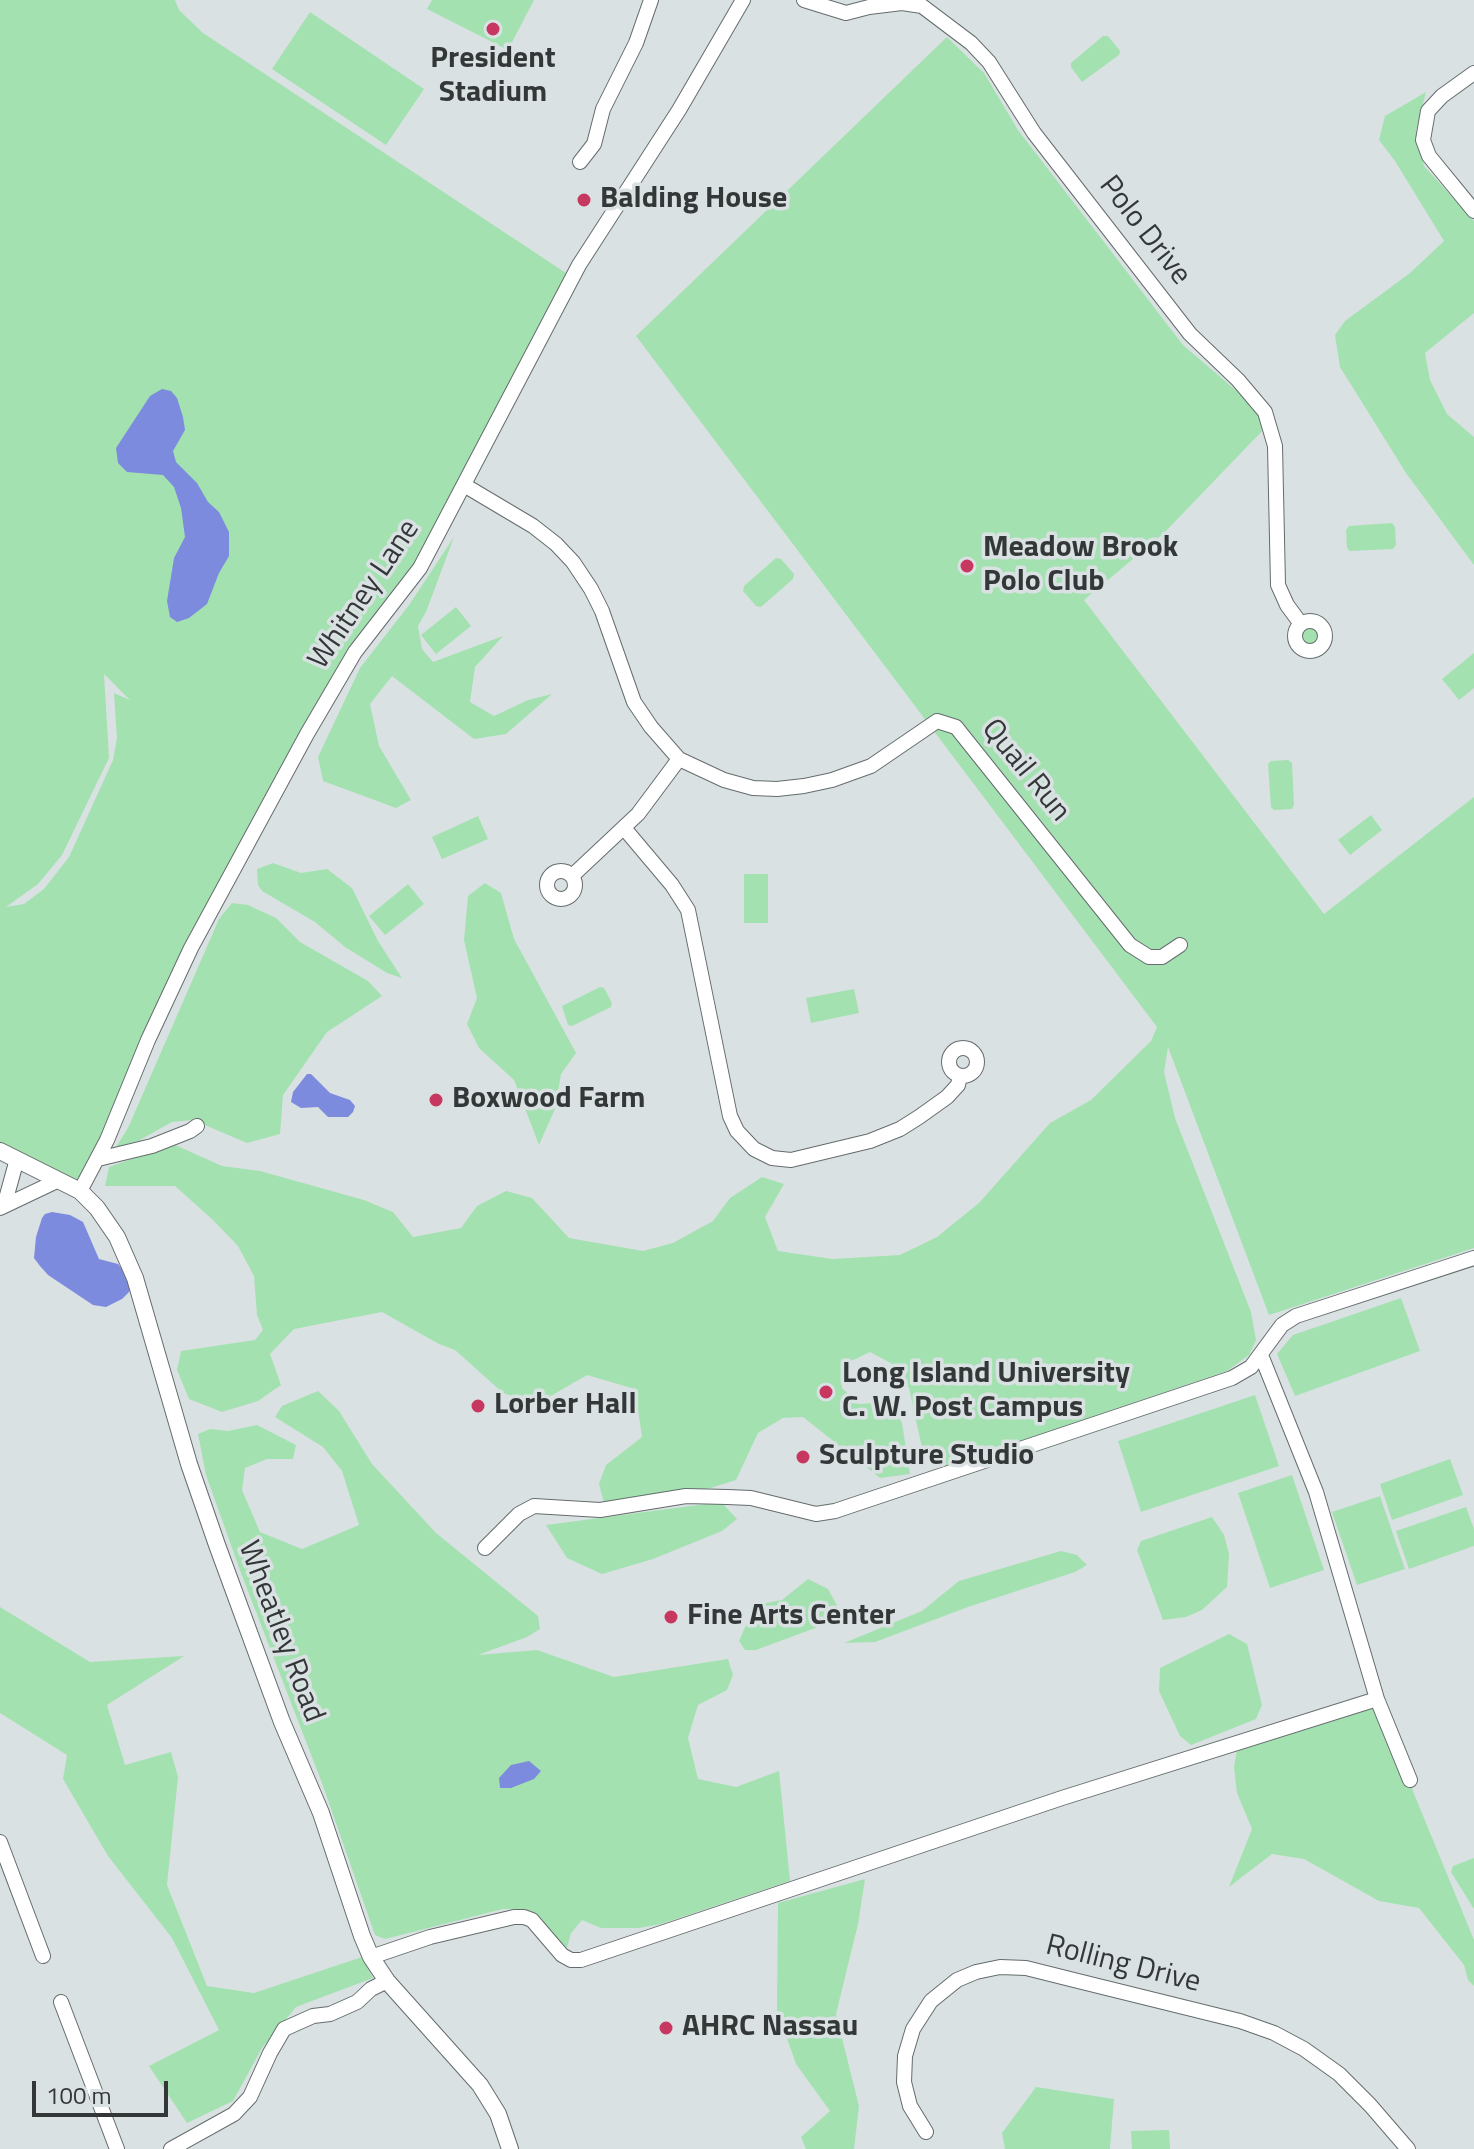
<!DOCTYPE html>
<html>
<head>
<meta charset="utf-8">
<style>
	body { margin:0 }
	#map { position:relative; width:1474px; height:2149px; overflow:hidden; background:#dae1e3; font-family:"Titillium Web",sans-serif }
	canvas { display:block }
	.scale { position:absolute; left:32px; top:2081px; width:136px; height:36px; box-sizing:border-box; border:4px solid #343737; border-top:0; padding-left:10px; font-size:24px; line-height:28px; white-space:nowrap; color:#343737; -webkit-text-stroke:6px #dae1e3; paint-order:stroke }
</style>
</head>
<body>
<div id="map">
<canvas width="1474" height="2149"></canvas>
<div class="scale">100 m</div>
</div>
<script>
const ctx = document.querySelector('canvas').getContext('2d');
ctx.lineJoin = 'round';
function paint(path, color) { ctx.fillStyle = color; ctx.fill(path, 'evenodd'); }
const toPath = rows => new Path2D(rows.map(r => 'M' + r).join(''));
function stroke(path, color, width, dash) { ctx.strokeStyle = color; ctx.lineWidth = width; ctx.lineCap = dash ? 'butt' : 'round'; ctx.setLineDash(dash || []); ctx.stroke(path); }
function write(font, color, halo, rows, align = 'center') {
  ctx.font = font + ' "Titillium Web",sans-serif'; ctx.lineWidth = 7; ctx.setLineDash([]); ctx.textBaseline = 'middle'; ctx.strokeStyle = halo; ctx.fillStyle = color; for (const [text, x, y, turn = 0] of rows) {
    ctx.save(); ctx.translate(x, y); ctx.rotate((+turn || 0) * Math.PI / 180); ctx.textAlign = isNaN(turn) ? turn : align; if (halo) ctx.strokeText(text, 0, 0); ctx.fillText(text, 0, 0); ctx.restore();
  }
}
paint(toPath([
	[0,0,175,0,179,10,203,33,572,277,464,485,247,846,80,1191,0,1149],
	[104,674,130,700,114,693,117,738,113,760,69,857,44,889,24,904,6,907,38,884,62,855,109,758],
	[432,0,534,0,508,50,427,9],
	[310,12,424,89,386,145,272,69],
	[1103,36,1108,36,1120,51,1119,55,1082,82,1071,67,1071,63],
	[947,37,984,73,1018,130,1183,345,1246,399,1266,427,1164,533,1084,600,1324,914,1474,797,1474,1248,1269,1315,1168,1047,1164,1072,1175,1118,1251,1312,1256,1340,1249,1355,1227,1371,946,1466,924,1457,909,1388,898,1367,870,1352,841,1366,842,1388,859,1404,891,1402,902,1423,910,1474,880,1478,803,1417,783,1418,758,1433,736,1480,707,1489,604,1503,599,1484,606,1465,642,1437,635,1389,587,1375,537,1404,503,1393,455,1350,439,1344,382,1312,294,1329,270,1354,281,1385,258,1401,222,1412,189,1399,177,1370,181,1351,255,1340,263,1330,257,1315,254,1276,238,1246,213,1220,175,1186,105,1186,109,1167,173,1144,222,1166,260,1171,364,1200,393,1212,413,1237,461,1228,477,1206,506,1191,532,1198,569,1238,643,1251,673,1243,713,1221,730,1198,762,1177,784,1184,765,1217,778,1251,832,1259,900,1255,937,1237,979,1203,1050,1123,1091,1100,1151,1041,1157,1027,636,336],
	[1426,92,1416,131,1424,166,1474,221,1474,313,1425,353,1430,380,1447,414,1474,437,1474,565,1406,473,1340,367,1335,335,1345,321,1410,273,1444,241,1395,161,1379,140,1385,116],
	[1392,523,1395,527,1396,545,1393,549,1350,551,1347,548,1346,530,1349,526],
	[454,537,426,612,418,626,422,649,433,662,503,636,475,667,470,702,494,716,528,700,552,694,506,734,474,739,392,676,370,704,379,746,411,800,396,808,323,781,318,757,360,668,409,605],
	[776,558,781,559,794,574,793,579,761,607,756,606,743,591,744,586],
	[456,607,471,626,436,654,421,635],
	'1297 636a13 13 0 1 1 26 0a13 13 0 1 1-26 0Z',
	[1474,653,1474,688,1459,700,1442,679],
	[1288,760,1292,763,1294,805,1292,809,1274,810,1271,807,1268,764,1271,761],
	[1371,815,1382,830,1350,855,1338,840],
	[478,816,488,839,442,859,432,837],
	[273,863,301,873,327,869,352,888,378,941,402,978,387,973,345,947,315,922,262,891,258,885,257,869],
	[744,874,768,874,768,923,744,923],
	[485,883,501,893,514,939,576,1053,561,1074,555,1109,539,1145,514,1080,479,1048,467,1024,477,998,464,940,468,896],
	[408,884,424,904,385,935,369,916],
	[232,903,248,905,276,918,300,942,368,981,382,996,327,1032,283,1095,280,1134,247,1143,193,1120,172,1122,138,1141,116,1147,128,1128,219,919],
	[600,987,604,988,612,1003,611,1007,572,1026,568,1025,562,1006],
	[854,989,859,1013,811,1023,806,998],
	[1401,1298,1420,1351,1295,1396,1277,1354,1293,1335],
	[318,1391,339,1411,372,1464,436,1533,538,1616,540,1629,527,1637,478,1655,537,1650,614,1677,728,1659,733,1675,727,1690,698,1705,688,1738,698,1779,736,1787,779,1771,790,1881,661,1924,639,1928,601,1928,582,1920,571,1933,567,1948,524,1909,503,1909,385,1939,375,1935,322,1783,241,1573,206,1475,198,1434,210,1429,228,1431,257,1425,296,1445,293,1459,267,1459,245,1468,242,1490,260,1532,302,1549,359,1525,342,1471,323,1447,275,1417,282,1406],
	[1255,1395,1279,1466,1141,1512,1118,1441],
	[1450,1459,1463,1495,1392,1520,1380,1484],
	[1292,1475,1324,1570,1270,1588,1238,1493],
	[1380,1496,1405,1569,1357,1585,1332,1512],
	[721,1502,737,1519,722,1531,653,1559,602,1574,567,1558,546,1525],
	[1466,1507,1474,1529,1474,1546,1409,1569,1396,1531],
	[1212,1517,1224,1535,1229,1554,1227,1587,1202,1610,1186,1617,1163,1620,1137,1550,1141,1541],
	[1061,1551,1077,1555,1087,1565,1075,1572,968,1607,875,1642,844,1643,922,1611,959,1581],
	[808,1579,828,1589,840,1611,834,1621,756,1650,745,1650,739,1641,755,1605,782,1600],
	[0,1607,90,1662,184,1656,107,1705,125,1765,171,1752,178,1777,167,1885,207,1986,254,1993,362,1957,373,1978,296,2007,262,2048,233,2101,187,2123,149,2066,219,2030,172,1938,108,1856,63,1779,67,1755,0,1713],
	[1229,1634,1247,1644,1262,1705,1256,1719,1191,1745,1180,1736,1159,1691,1160,1668],
	[1376,1701,1474,1940,1474,1986,1468,1980,1464,1965,1419,1908,1379,1901,1304,1859,1272,1854,1229,1887,1252,1829,1237,1793,1234,1767,1237,1750],
	[1474,1858,1474,1909,1451,1872,1453,1866],
	[865,1879,858,1924,836,2014,859,2106,854,2149,806,2149,801,2137,830,2111,796,2064,777,2010,778,1903],
	[1036,2087,1114,2099,1110,2149,1005,2149,1002,2133],
	[1169,2130,1170,2149,1132,2149,1131,2131]
]), '#a3e2b0');
paint(toPath([
	[162,389,171,391,177,398,183,417,185,430,173,451,176,462,197,483,208,502,219,512,229,532,229,556,219,573,207,604,189,618,177,622,170,617,167,601,174,558,185,537,181,508,174,487,163,475,127,472,118,463,116,448,150,396],
	[307,1074,311,1074,330,1093,350,1100,355,1106,353,1112,348,1117,328,1117,318,1107,301,1108,291,1102,293,1092],
	[52,1212,70,1215,83,1222,99,1259,118,1264,122,1269,131,1286,129,1292,122,1299,106,1307,93,1305,48,1275,40,1266,34,1258,36,1237,42,1218,45,1214],
	[529,1761,541,1771,534,1779,511,1788,500,1788,499,1778,511,1765]
]), '#7c8bde');
const minor = toPath([
	[804,0,846,13,869,7,902,3,922,6,971,43,989,62,1034,133,1190,334,1238,380,1265,412,1275,446,1278,585,1287,605,1301,624],
	[1474,73,1442,96,1428,111,1423,140,1429,156,1474,211],
	[580,162,594,144,603,109,636,43,651,0],
	[464,485,533,526,556,544,573,562,591,589,602,611,634,702,651,727,679,759,724,780,753,788,777,789,804,786,832,780,871,766,937,721,956,727,1130,945,1149,957,1162,957,1180,945],
	'1295 636a15 15 0 1 1 30 0a15 15 0 1 1-30 0Z',
	[624,828,672,885,688,910,730,1116,737,1131,754,1149,772,1158,791,1160,870,1141,900,1129,919,1117,947,1097,958,1085,960,1076],
	'547 885a14 14 0 1 1 28 0a14 14 0 1 1-28 0Z',
	[572,876,638,814,679,759],
	'949 1062a14 14 0 1 1 28 0a14 14 0 1 1-28 0Z',
	[98,1159,152,1146,190,1131,197,1126],
	[80,1191,107,1140,148,1040,191,948,307,734,355,652,420,568,579,265,679,110,743,0],
	[4,1206,17,1159],
	[0,1208,59,1180],
	[1261,1355,1316,1492,1377,1699,1410,1780],
	[485,1548,519,1514,534,1506,600,1510,686,1496,727,1497,751,1498,816,1514,835,1511,1232,1378,1251,1367,1282,1325,1296,1316,1474,1258],
	[0,1842,43,1956],
	[371,1957,430,1937,514,1917,524,1917,532,1920,562,1955,571,1960,581,1960,1062,1798,1377,1699],
	[61,2002,117,2149],
	[926,2132,910,2106,904,2082,905,2056,913,2029,931,2001,957,1980,976,1972,1000,1967,1026,1968,1078,1981,1240,2021,1274,2033,1304,2049,1339,2074,1370,2105,1408,2149],
	[171,2149,234,2114,250,2097,270,2053,284,2029,313,2016,330,2014,357,2002,371,1989,387,1981]
]);
const major = toPath([
	[0,1151,80,1191,97,1208,117,1237,135,1278,189,1464,217,1545,282,1722,321,1813,362,1936,371,1957,387,1981,480,2085,498,2114,510,2149]
]);
stroke(minor, '#656c6d', 16);
stroke(major, '#656c6d', 18);
stroke(minor, '#fff', 14);
stroke(major, '#fff', 16);
for (const [x, y, r, color] of [
	[493,29,8,"#c73861"],
	[584,200,8,"#c73861"],
	[967,566,8,"#c73861"],
	[436,1100,8,"#c73861"],
	[826,1392,8,"#c73861"],
	[478,1406,8,"#c73861"],
	[803,1457,8,"#c73861"],
	[671,1617,8,"#c73861"],
	[666,2028,8,"#c73861"]
]) { const dot = new Path2D(); dot.arc(x, y, r, 0, 2 * Math.PI); ctx.fillStyle = color; ctx.fill(dot); stroke(dot, '#dae1e3', 3); }
write('bold 30px', '#343737', '#dae1e3', [
	["President",493,60,"center"],
	["Stadium",493,94,"center"],
	["Balding House",600,200],
	["Meadow Brook",983,549],
	["Polo Club",983,583],
	["Boxwood Farm",452,1100],
	["Long Island University",842,1375],
	["C. W. Post Campus",842,1409],
	["Lorber Hall",494,1406],
	["Sculpture Studio",819,1457],
	["Fine Arts Center",687,1617],
	["AHRC Nassau",682,2028]
], 'left');
write('30px', '#343737', '#dae1e3', [
	["Polo Drive",1144,231,52],
	["Whitney Lane",365,595,-56],
	["Quail Run",1025,771,51],
	["Wheatley Road",280,1632,69],
	["Rolling Drive",1123,1965,14]
]);
</script>
</body>
</html>
